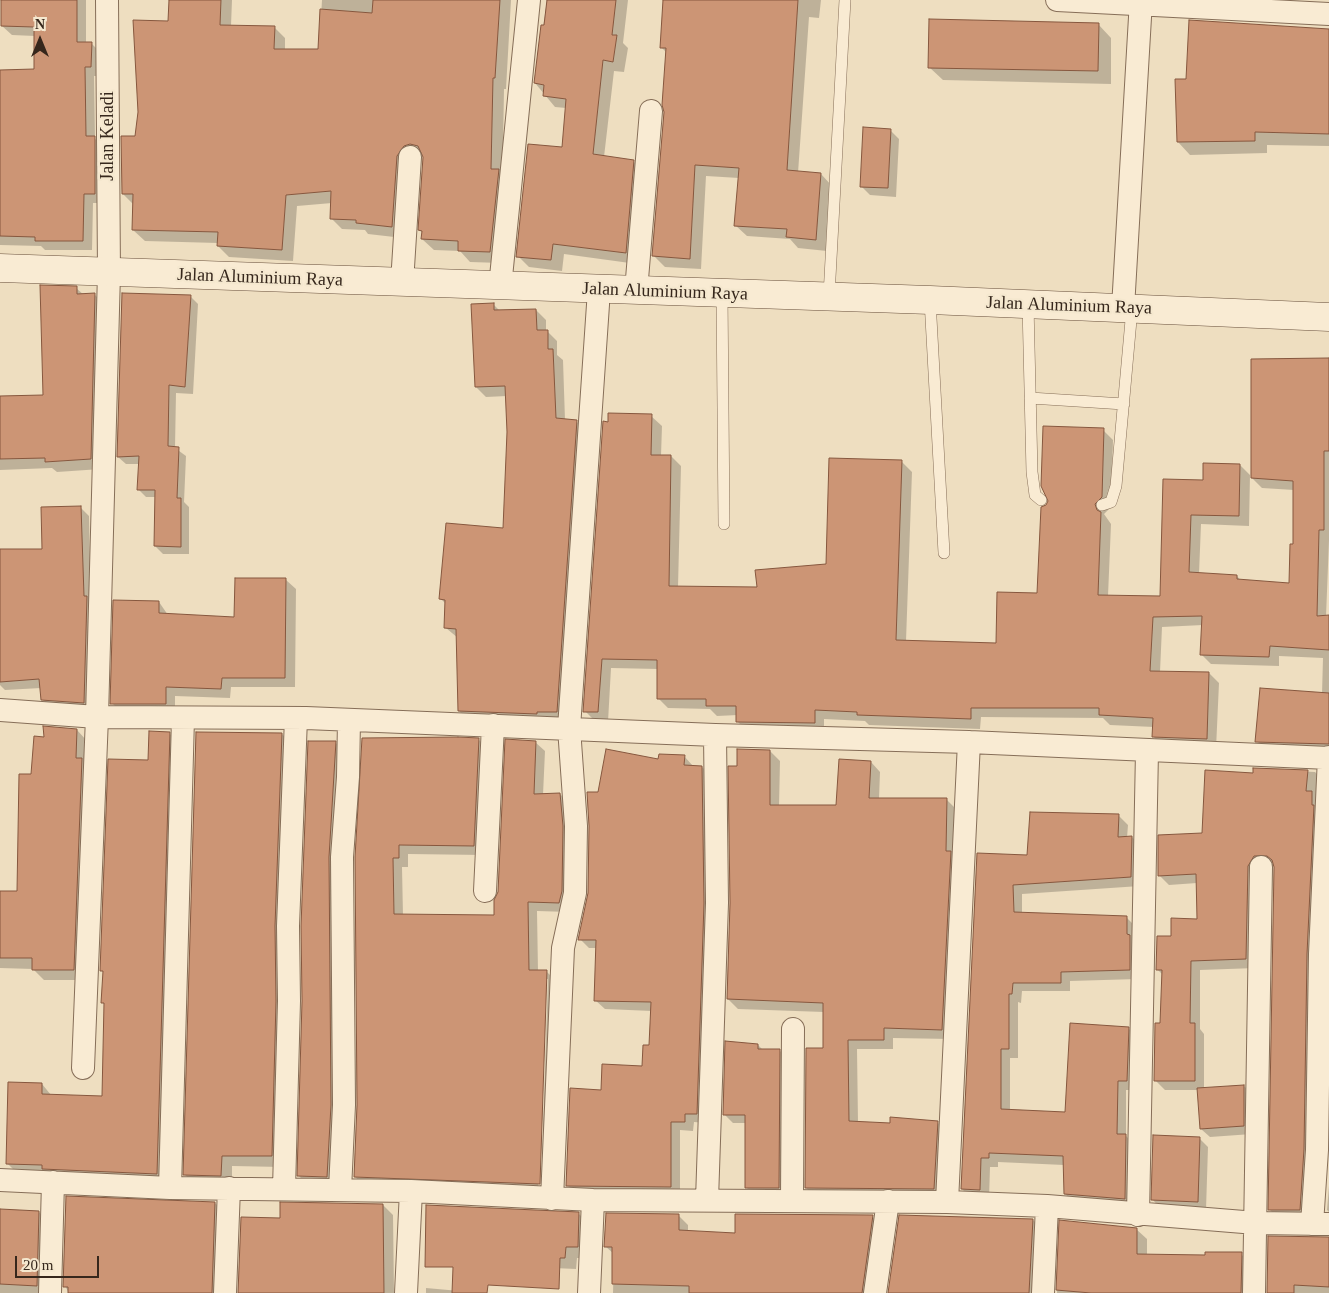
<!DOCTYPE html>
<html>
<head>
<meta charset="utf-8">
<style>
	body { margin:0 }
	#map { position:relative; width:1329px; height:1293px; overflow:hidden; background:#eedec0; font-family:"Times New Roman",serif }
	canvas { display:block }
	.north { position:absolute; left:15px; top:15px; width:50px; height:50px; -webkit-text-stroke:4px #f5e8cf; paint-order:stroke; rotate:0deg; font-size:14px; font-weight:700; line-height:20px; text-align:center; color:#36271c }
	.north::after { content:''; display:block; margin:auto; width:18px; height:22px; background:#36271c; clip-path:polygon(50% 0,100% 100%,50% 72%,0 100%) }
	.scale { position:absolute; left:15px; top:1256px; width:84px; height:22px; box-sizing:border-box; border:2px solid #36271c; border-top:0; padding-left:6px; font-size:15px; line-height:18px; white-space:nowrap; color:#36271c; -webkit-text-stroke:4px #f5e8cf; paint-order:stroke }
</style>
</head>
<body>
<div id="map">
<canvas width="1329" height="1293"></canvas>
<div class="north">N</div>
<div class="scale">20 m</div>
</div>
<script>
const ctx = document.querySelector('canvas').getContext('2d');
ctx.lineJoin = 'round';
function paint(path, color) { ctx.fillStyle = color; ctx.fill(path, 'evenodd'); }
const toPath = rows => new Path2D(rows.map(r => 'M' + r).join(''));
function stroke(path, color, width, dash) { ctx.strokeStyle = color; ctx.lineWidth = width; ctx.lineCap = dash ? 'butt' : 'round'; ctx.setLineDash(dash || []); ctx.stroke(path); }
function write(font, color, halo, rows, align = 'center') {
  ctx.font = font + ' "Times New Roman",serif'; ctx.lineWidth = 4.5; ctx.setLineDash([]); ctx.textBaseline = 'middle'; ctx.strokeStyle = halo; ctx.fillStyle = color; for (const [text, x, y, turn = 0] of rows) {
    ctx.save(); ctx.translate(x, y); ctx.rotate((+turn || 0) * Math.PI / 180); ctx.textAlign = isNaN(turn) ? turn : align; if (halo) ctx.strokeText(text, 0, 0); ctx.fillText(text, 0, 0); ctx.restore();
  }
}
paint(toPath([
	[3,0,86,0,86,43,91,43,101,53,101,76,94,76,95,139,104,147,104,203,93,203,92,250,45,250,41,246,0,245,0,71,35,70,35,36,12,35,2,26],
	[170,0,232,0,231,26,274,27,285,38,285,50,319,50,322,0,511,0,506,89,504,89,501,263,470,262,460,251,434,250,422,239,423,233,420,230,424,155,415,156,403,238,368,234,365,230,342,229,331,218,332,203,297,206,293,261,229,257,218,246,218,243,145,241,133,230,134,205,123,194,136,138,169,22],
	[547,0,628,0,623,43,628,48,624,72,614,71,604,157,633,161,644,172,637,264,564,254,562,271,529,267,518,256,563,148,566,108,555,107,535,83],
	[665,0,821,0,819,18,809,17,798,173,821,174,832,186,827,251,798,248,790,239,747,236,735,225,739,178,706,176,701,269,665,267,653,255,665,112,667,53,661,47],
	[1098,24,1111,38,1111,84,943,80,929,67],
	[1329,30,1329,146,1267,145,1267,153,1190,155,1178,142],
	[890,130,899,139,896,197,870,195,862,187],
	[76,288,84,295,95,295,105,305,101,469,57,472,52,468,0,470,0,398,44,396],
	[190,296,198,304,193,394,176,393,175,448,186,456,184,502,189,507,189,554,163,554,155,546,156,497,146,497,138,489,140,464,126,464,118,457],
	[493,304,500,311,536,310,546,320,546,330,557,341,557,355,563,360,565,420,576,421,586,431,567,722,469,721,459,711,458,638,446,628,446,604,441,599,505,529,508,432,507,396,486,397,476,387],
	[1329,360,1329,540,1326,617,1329,617,1329,753,1267,751,1257,741,1322,694,1323,658,1279,656,1279,666,1211,664,1201,654,1203,625,1162,627,1160,672,1209,673,1219,683,1216,749,1163,747,1153,736,1154,727,1110,725,1103,718,981,717,980,729,869,725,865,721,824,719,824,733,748,732,738,722,738,715,717,716,710,709,668,708,658,698,658,669,611,668,608,722,595,721,585,711,651,416,662,426,661,456,671,456,681,466,678,587,758,588,827,565,902,462,912,472,906,641,997,644,1038,594,1047,506,1103,430,1113,440,1111,507,1104,514,1111,524,1108,596,1161,598,1164,481,1204,481,1240,465,1250,475,1249,526,1201,524,1199,574,1237,576,1241,581,1290,585,1294,545,1294,490,1262,488,1252,478],
	[80,507,89,516,93,711,51,708,42,699,41,688,5,690,0,685,0,550,44,551],
	[286,580,296,589,295,687,231,687,230,698,175,696,175,714,122,713,112,703,159,602,168,615,236,618],
	[77,730,87,741,84,980,44,980,33,969,0,968,0,892,18,892,32,775,45,738],
	[169,733,178,742,166,1183,16,1172,7,1163,42,1084,51,1095,103,1097,105,1005,102,1002,104,973,101,970,149,761],
	[282,734,293,745,282,1167,232,1166,232,1186,196,1185,185,1175],
	[479,740,488,749,483,855,408,854,408,867,402,867,403,916,495,916,535,742,545,751,543,795,560,794,570,804,569,912,537,911,538,971,546,971,556,981,549,1193,365,1186,355,1177,358,1105,356,857],
	[545,979,548,979,541,1190,538,1190],
	[335,742,342,750,335,1184,306,1183,299,1176,303,1001],
	[770,751,780,761,779,807,837,807,871,762,880,772,879,799,946,799,956,809,951,1039,893,1038,893,1049,857,1049,858,1122,891,1125,937,1122,947,1132,944,1198,816,1197,806,1188,824,1050,824,1012,738,1009,728,999,738,767],
	[684,756,693,766,702,767,711,776,705,1123,694,1122,693,1131,680,1130,680,1196,576,1194,567,1185,602,1091,643,1068,650,1047,652,1011,605,1009,595,1000,597,948,589,948,580,939,589,893,599,793,660,761],
	[1255,769,1315,772,1324,781,1309,1220,1279,1219,1270,1210,1275,865,1264,865,1256,968,1200,970,1200,1029,1204,1034,1204,1089,1244,1086,1253,1095,1252,1134,1210,1137,1201,1129,1198,1090,1165,1090,1155,1080,1161,1024,1163,975,1157,969,1172,937,1199,920,1197,883,1169,885,1159,875,1203,834,1254,774],
	[1118,815,1128,825,1127,838,1132,837,1141,847,1140,886,1022,894,1022,914,1127,918,1136,927,1138,979,1070,981,1070,991,1022,991,1021,1003,1018,1002,1018,1058,1010,1058,1010,1110,1066,1113,1128,1028,1137,1037,1136,1090,1126,1090,1126,1136,1135,1145,1134,1208,1075,1203,1065,1194,1064,1165,998,1162,998,1167,990,1167,989,1199,971,1198,962,1189,978,854,1029,856],
	[758,1045,763,1050,779,1050,788,1059,787,1196,755,1196,746,1187,746,1123,733,1123,724,1114],
	[1199,1138,1208,1147,1206,1210,1161,1209,1153,1200],
	[1329,1186,1329,1212,1327,1210],
	[215,1203,225,1213,222,1293,69,1293,65,1286],
	[383,1205,393,1215,394,1293,239,1293,281,1219],
	[0,1210,39,1212,49,1222,47,1293,0,1293],
	[579,1214,590,1225,589,1258,577,1258,576,1269,438,1263],
	[678,1215,688,1225,688,1232,736,1234,872,1216,882,1226,873,1293,613,1293,614,1254,605,1246],
	[1033,1220,1043,1230,1040,1293,890,1293],
	[1061,1222,1136,1229,1147,1239,1147,1255,1206,1256,1241,1254,1251,1264,1252,1293,1057,1293],
	[1329,1238,1329,1293,1268,1293],
	[426,1288,482,1293,426,1293]
]), '#0003');
const building = toPath([
	[1,0,77,0,77,42,92,42,91,67,85,67,86,136,95,136,95,194,84,194,83,241,35,241,35,237,0,236,0,70,34,69,34,27,1,26,1,0],
	[169,0,221,0,220,25,275,26,274,49,318,49,320,9,372,13,373,0,500,0,495,78,493,78,491,169,499,169,490,252,458,251,458,241,421,239,422,231,418,230,423,157,418,146,410,144,404,146,397,156,392,227,356,223,356,220,330,219,331,191,286,195,282,250,217,246,218,232,132,230,133,194,122,194,121,136,135,136,138,112,133,20,168,21,169,0],
	[547,0,616,0,612,35,617,35,613,62,603,60,593,154,634,160,626,253,553,244,551,260,516,257,528,144,562,147,566,99,543,96,544,85,534,83,541,25,544,25,547,0],
	[663,0,798,0,787,170,821,173,816,240,786,237,787,229,734,226,739,168,695,165,690,259,652,256,664,112,662,105,666,48,660,48,663,0],
	[929,19,1099,23,1098,71,928,68,929,19],
	[1189,20,1329,29,1329,134,1255,132,1255,141,1177,142,1175,79,1186,79,1189,20],
	[863,127,891,129,888,188,860,187,863,127],
	[40,285,77,286,77,294,95,293,91,459,45,462,45,458,0,459,0,396,43,395,40,285],
	[122,293,191,295,185,387,169,385,168,446,179,447,177,498,181,498,181,547,154,546,155,490,137,490,139,456,117,457,122,293],
	[494,303,494,310,536,309,537,330,548,330,548,349,553,349,556,418,577,420,557,712,537,712,537,714,458,711,456,629,444,628,445,600,439,599,446,523,503,528,507,432,505,386,475,387,471,304,494,303],
	[1329,358,1329,451,1324,451,1324,530,1319,530,1317,616,1329,615,1329,650,1270,646,1269,657,1200,655,1202,616,1153,617,1150,671,1209,672,1207,739,1152,737,1153,718,1099,715,1099,708,971,708,971,719,857,715,857,712,815,710,815,723,736,722,736,706,706,706,706,699,657,699,657,660,602,659,598,712,583,712,603,421,608,422,608,413,652,414,651,455,671,455,669,586,757,587,755,570,826,564,829,458,902,460,896,640,996,643,997,592,1037,593,1041,507,1046,505,1048,501,1041,486,1043,426,1104,428,1102,497,1095,504,1097,510,1101,512,1098,595,1160,596,1163,479,1203,480,1203,463,1240,464,1239,516,1191,515,1189,572,1237,575,1237,579,1289,583,1290,544,1293,544,1293,481,1251,478,1251,359,1329,358],
	[81,506,84,596,87,596,84,703,41,700,39,679,0,682,0,549,42,549,41,507,81,506],
	[235,578,286,578,285,678,222,678,221,689,166,687,166,704,110,704,113,600,159,601,159,613,234,617,235,578],
	[1260,688,1329,693,1329,744,1255,742,1260,688],
	[43,726,77,729,76,758,82,758,74,970,32,970,32,958,0,958,0,891,17,891,19,774,31,774,34,736,44,737,43,726],
	[149,731,170,732,157,1174,42,1169,42,1165,6,1164,8,1082,42,1083,42,1094,102,1096,104,1003,101,1003,103,971,100,971,108,759,148,760,149,731],
	[196,732,282,733,275,926,276,1001,272,1156,222,1156,221,1176,183,1175,196,732],
	[458,737,479,738,474,846,399,845,399,858,393,858,394,914,494,915,494,900,498,892,505,739,536,741,534,794,560,793,563,826,562,891,559,903,528,902,529,970,547,970,540,1184,354,1177,357,1105,355,857,362,738,458,737],
	[308,741,336,741,329,857,331,1105,327,1177,297,1176,302,1001,301,926,308,741],
	[606,749,658,759,659,754,685,755,684,765,702,766,704,903,697,1114,685,1114,685,1122,671,1122,671,1187,566,1186,570,1088,601,1090,602,1064,642,1066,643,1045,649,1045,651,1002,594,1001,596,940,578,940,588,893,589,826,587,792,598,792,606,749],
	[737,749,770,750,770,805,836,805,839,759,871,761,869,798,947,798,946,851,951,851,942,1030,884,1028,884,1040,848,1040,849,1121,890,1123,890,1117,938,1121,934,1189,805,1188,806,1048,823,1048,823,1003,727,999,730,903,728,766,737,766,737,749],
	[1253,768,1308,770,1306,791,1312,791,1312,805,1314,805,1307,954,1304,1149,1300,1210,1268,1210,1274,867,1272,860,1267,856,1254,856,1248,866,1246,959,1191,961,1190,1023,1195,1023,1195,1081,1154,1081,1155,1023,1160,1023,1162,970,1156,970,1157,936,1171,936,1171,918,1197,919,1196,874,1158,876,1158,835,1202,833,1205,770,1253,773,1253,768],
	[1030,812,1119,814,1118,837,1132,836,1131,877,1013,885,1014,912,1127,916,1127,934,1130,935,1130,970,1061,972,1061,983,1013,983,1012,994,1009,994,1009,1049,1001,1049,1001,1109,1065,1112,1070,1023,1129,1027,1127,1081,1118,1081,1117,1134,1126,1134,1125,1199,1064,1194,1063,1156,989,1153,989,1158,981,1158,980,1190,961,1189,977,853,1027,855,1030,812],
	[725,1041,758,1044,758,1049,780,1049,779,1188,745,1188,745,1115,723,1115,725,1041],
	[1244,1085,1244,1126,1200,1129,1197,1088,1244,1085],
	[1153,1135,1200,1137,1198,1202,1151,1200,1153,1135],
	[66,1196,215,1202,212,1293,68,1293,68,1287,63,1287,66,1196],
	[280,1202,383,1204,384,1293,238,1293,241,1217,280,1218,280,1202],
	[426,1205,579,1212,578,1247,566,1247,565,1258,560,1258,559,1289,488,1285,487,1293,452,1293,453,1267,425,1267,426,1205],
	[0,1209,39,1211,37,1286,0,1284,0,1209],
	[606,1213,679,1214,679,1230,735,1233,735,1214,873,1215,862,1293,689,1293,689,1286,612,1284,612,1247,604,1247,606,1213],
	[899,1215,1033,1219,1029,1293,888,1293,899,1215],
	[1059,1220,1137,1228,1137,1254,1205,1255,1205,1252,1242,1252,1241,1293,1091,1293,1056,1290,1059,1220],
	[1268,1236,1329,1237,1329,1287,1294,1285,1294,1293,1267,1293,1268,1236]
]);
paint(building, '#cc9575');
stroke(building, '#86573e', 1);
const lane = toPath([
	[722,293,724,524],
	[829,296,845,0],
	[930,300,944,553],
	[1028,305,1032,472,1035,495,1041,500],
	[1030,398,1124,404],
	[1102,505,1111,502,1116,486,1132,309]
]);
const street = toPath([
	[1057,0,1329,14],
	[402,283,410,157],
	[500,287,529,0],
	[636,291,651,111],
	[1123,308,1141,0],
	[0,710,97,717,306,718,715,735,969,742,1329,758],
	[485,891,493,725],
	[83,1068,97,717,109,273,107,0],
	[0,1180,170,1188,411,1191,593,1200,947,1202,1047,1206,1256,1223,1329,1224],
	[170,1188,183,718],
	[284,1189,289,1001,288,926,296,718],
	[340,1190,344,1105,342,857,348,777,349,720],
	[552,1199,563,948,575,893,576,826,569,728,599,290],
	[792,1199,793,1029],
	[707,1200,717,903,715,735],
	[947,1202,969,742],
	[1138,1215,1147,751],
	[1312,1224,1317,1150,1320,954,1329,757],
	[50,1293,53,1182],
	[225,1293,229,1188],
	[406,1293,411,1191],
	[589,1293,593,1200],
	[875,1293,888,1201],
	[1043,1293,1047,1206],
	[1254,1293,1261,867]
]);
const secondary = toPath([
	[0,268,930,300,1329,317]
]);
stroke(lane, '#866e58', 12);
stroke(street, '#866e58', 24);
stroke(secondary, '#684f3b', 29);
stroke(lane, '#f9ebd3', 11);
stroke(street, '#f9ebd3', 22);
stroke(secondary, '#f9ebd3', 28);
write('18px', '#36271c', '#f5e8cf', [
	["Jalan Keladi",108,136,-90],
	["Jalan Aluminium Raya",260,278,2],
	["Jalan Aluminium Raya",665,292,2],
	["Jalan Aluminium Raya",1069,306,2]
]);
</script>
</body>
</html>
